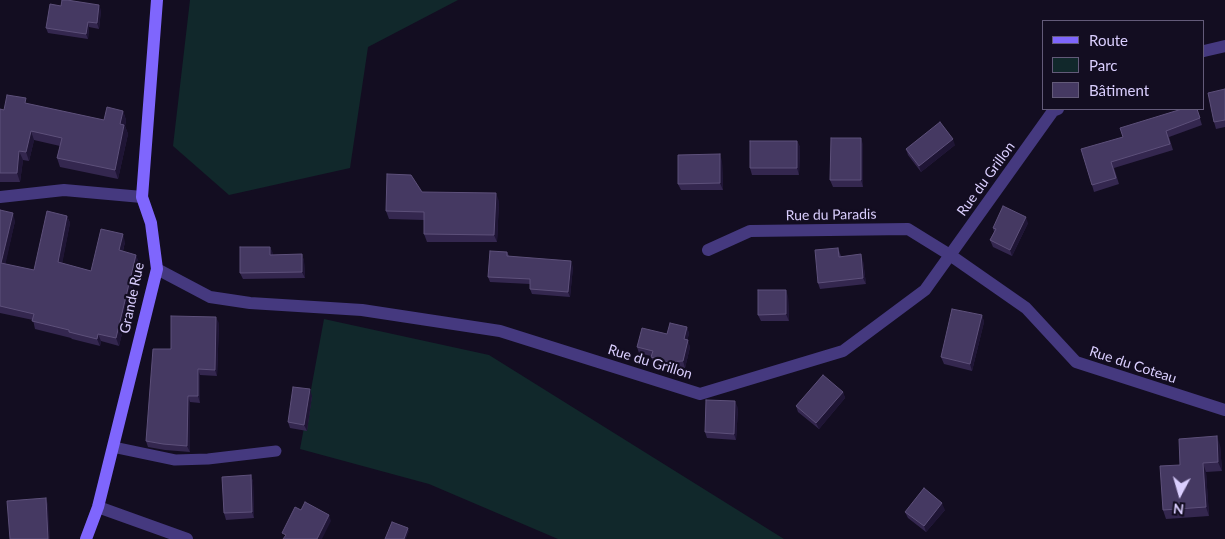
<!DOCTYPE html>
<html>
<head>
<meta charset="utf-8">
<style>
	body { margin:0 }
	#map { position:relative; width:1225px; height:539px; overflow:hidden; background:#130d21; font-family:Lato,sans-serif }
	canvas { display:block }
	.legend { position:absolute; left:1042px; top:20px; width:162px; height:90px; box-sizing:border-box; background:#130d21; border:1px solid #635a79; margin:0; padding:6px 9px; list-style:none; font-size:15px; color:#dacefe }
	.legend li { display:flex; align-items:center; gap:10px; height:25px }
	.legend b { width:25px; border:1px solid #635a79 }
	.north { position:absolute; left:1155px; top:469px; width:50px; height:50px; -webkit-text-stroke:4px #130d21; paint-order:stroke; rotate:186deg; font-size:14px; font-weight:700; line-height:20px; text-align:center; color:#dacefe }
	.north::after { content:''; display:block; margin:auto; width:18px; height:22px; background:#dacefe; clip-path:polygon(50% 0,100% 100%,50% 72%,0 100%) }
</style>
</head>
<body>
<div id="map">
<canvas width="1225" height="539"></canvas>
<ul class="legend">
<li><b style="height:6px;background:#7f66fd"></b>Route</li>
<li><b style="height:14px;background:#11282b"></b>Parc</li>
<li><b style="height:14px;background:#453962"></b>Bâtiment</li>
</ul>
<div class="north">N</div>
</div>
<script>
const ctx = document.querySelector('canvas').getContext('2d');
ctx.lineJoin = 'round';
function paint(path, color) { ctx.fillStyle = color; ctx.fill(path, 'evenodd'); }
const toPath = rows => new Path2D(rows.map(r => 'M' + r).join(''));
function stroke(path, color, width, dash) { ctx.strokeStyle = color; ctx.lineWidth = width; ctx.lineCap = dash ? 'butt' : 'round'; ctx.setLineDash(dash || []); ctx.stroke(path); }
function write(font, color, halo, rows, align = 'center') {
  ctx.font = font + ' Lato,sans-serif'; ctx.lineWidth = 4.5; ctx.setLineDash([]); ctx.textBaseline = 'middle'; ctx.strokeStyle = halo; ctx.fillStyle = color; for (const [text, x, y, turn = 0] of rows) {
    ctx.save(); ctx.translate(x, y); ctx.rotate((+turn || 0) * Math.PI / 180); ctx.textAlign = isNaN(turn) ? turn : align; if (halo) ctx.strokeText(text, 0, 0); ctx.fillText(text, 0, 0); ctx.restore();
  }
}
paint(toPath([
	[190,0,458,0,368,47,350,168,229,195,173,146],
	[324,319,489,355,784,539,558,539,429,484,300,449]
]), '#11282b');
stroke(toPath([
	[113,447,175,460,208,459,276,451]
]), '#45397f', 11);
stroke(toPath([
	[1204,51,1225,46],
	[708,250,750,231,908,229,950,255,1026,308,1076,362,1225,410],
	[157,269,210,297,250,303,362,310,500,331,700,394,843,351,925,290,1053,111,1058,109],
	[98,507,187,539]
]), '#45397f', 12);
stroke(toPath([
	[0,197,64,190,142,197]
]), '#45397f', 12);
stroke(toPath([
	[86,539,98,507,157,269,151,223,142,197,157,0]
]), '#7f66fd', 12);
paint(toPath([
	[101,10,99,29,89,27,88,39,48,33,46,28],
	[1225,89,1225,127,1216,129,1214,122],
	[28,104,104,120,123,111,126,120,125,126,128,134,118,179,60,167,57,158,60,146,34,140,29,161,23,160,20,182,0,182,0,109,4,110],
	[1197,109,1202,125,1169,137,1173,150,1114,168,1119,184,1094,192,1092,185,1123,137],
	[797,141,800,147,799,175,752,175,750,168],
	[863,144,863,187,833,187,830,180],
	[955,145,921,172,908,155,906,149],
	[722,161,723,190,681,190,678,184],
	[422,192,499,201,497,242,427,242,424,234,424,220,389,219,386,211],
	[0,210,15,221,5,264,34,270,67,216,70,223,62,263,91,271,125,242,123,251,139,262,119,346,101,341,100,346,72,339,71,338,35,329,33,320,0,313],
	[1028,223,1012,256,993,247,990,240,994,232,993,228],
	[270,247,273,255,302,254,304,261,305,278,243,279,240,273],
	[838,248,841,256,863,261,866,284,820,289,818,283],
	[507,252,509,256,573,267,570,297,532,294,530,289,530,284,490,282,488,277],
	[788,296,789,321,761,321,758,315],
	[982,315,984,322,972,371,944,364,941,357],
	[219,323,217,376,200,375,200,403,190,402,190,452,165,450,148,447,146,441,171,349],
	[687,327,689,334,687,340,690,347,685,368,668,368,653,364,651,356,639,353,637,347,667,334],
	[843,392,845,398,819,429,798,412,796,406],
	[312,396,307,431,290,428,288,422],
	[738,408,736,440,707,438,705,432],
	[1220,445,1222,471,1206,472,1209,516,1166,519,1163,510,1180,465],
	[251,475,253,482,254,518,226,520,224,513],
	[945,510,926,532,908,518,905,512]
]), '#34274f');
paint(toPath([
	[99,5,101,10,99,29,97,23],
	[88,22,89,27,88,39,86,34],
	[123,111,126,120,125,126,128,134,118,179,115,170,120,124],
	[31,131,34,140,29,161,26,152],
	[861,138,863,144,863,187,861,180],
	[953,139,955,145,921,172,919,166],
	[797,141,800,147,799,175,797,168],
	[19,151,23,160,20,182,17,173],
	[720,154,722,161,723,190,720,183],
	[496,193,499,201,497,242,494,235],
	[13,213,15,221,4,271,1,263],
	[67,216,70,223,61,270,58,262],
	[1026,217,1028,223,1012,256,1010,250],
	[123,234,125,242,121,258,119,250],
	[270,247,273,253,272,261,270,255],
	[302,254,304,261,305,278,302,272],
	[861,254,863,261,866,284,863,278],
	[136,255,139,262,119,346,116,338],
	[571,261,573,267,570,297,568,292],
	[786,290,788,296,789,321,786,314],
	[982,315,984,322,972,371,970,364],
	[216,317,219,323,217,376,215,370],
	[687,327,689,334,686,345,684,339],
	[98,334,101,341,100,346,97,339],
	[688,340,690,347,685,368,683,361],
	[198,369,200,375,200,403,198,396],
	[310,389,312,396,307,431,304,425],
	[843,392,845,398,819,429,816,423],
	[188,396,190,402,190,452,187,446],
	[735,401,738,408,736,440,734,434],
	[1217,436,1220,445,1222,471,1218,462],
	[1203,463,1206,472,1209,516,1206,507],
	[251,475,253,482,254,518,252,512],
	[46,498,48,504,50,539,48,539],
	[942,503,945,510,926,532,924,526],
	[329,515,331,521,322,539,317,539],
	[408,528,409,531,406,539,404,539]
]), '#1f1535');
const building = toPath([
	[62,0,67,0,99,5,97,23,88,22,86,34,46,28,50,4,61,6,62,0],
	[1225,89,1225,120,1214,122,1208,93,1225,89],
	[7,95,26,98,25,103,104,120,107,107,123,111,120,124,124,125,115,170,57,158,62,138,31,131,26,152,19,151,17,173,0,173,0,109,4,110,7,95],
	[1182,109,1197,109,1200,118,1166,131,1170,144,1111,162,1116,178,1092,185,1081,149,1123,137,1120,128,1182,109],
	[940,122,953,139,919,166,906,149,940,122],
	[831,138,861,138,861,180,830,180,831,138],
	[750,141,797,141,797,168,750,168,750,141],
	[720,154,720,183,678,184,678,155,720,154],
	[387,174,411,175,422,192,496,193,494,235,424,234,424,212,386,211,387,174],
	[1003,206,1026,217,1010,250,990,240,996,229,993,228,1003,206],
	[0,210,13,213,1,263,34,270,47,211,67,216,58,262,91,271,101,229,123,234,119,250,136,255,116,338,98,334,97,339,69,332,69,330,32,321,34,314,0,306,0,210],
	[240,247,270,247,270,255,302,254,302,272,240,273,240,247],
	[838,248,839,257,861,254,863,278,818,283,815,250,838,248],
	[490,251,507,252,507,256,571,261,568,292,530,289,530,279,488,277,490,251],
	[758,290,786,290,786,314,758,315,758,290],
	[952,309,982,315,970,364,941,357,952,309],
	[171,316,216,317,215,370,198,369,198,396,188,396,187,446,163,444,146,441,153,349,171,349,171,316],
	[670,323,687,327,684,339,688,340,683,361,666,362,651,357,653,351,637,347,642,328,667,334,670,323],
	[823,375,843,392,816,423,796,406,823,375],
	[293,387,310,389,304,425,288,422,293,387],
	[706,400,735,401,734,434,705,432,706,400],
	[1217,436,1218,462,1203,463,1206,507,1163,510,1160,466,1180,465,1179,439,1217,436],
	[251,475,252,512,224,513,222,477,251,475],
	[924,488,942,503,924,526,905,512,924,488],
	[46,498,48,539,10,539,7,501,46,498],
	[305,502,329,515,317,539,283,539,286,535,282,533,295,507,301,510,305,502],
	[392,522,408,528,404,539,385,539,392,522]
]);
paint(building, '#453962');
stroke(building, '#5d507a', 1);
write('14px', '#dacefe', '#130d21', [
	["Rue du Grillon",986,179,-54],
	["Rue du Paradis",831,215,-1],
	["Grande Rue",132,298,-78],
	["Rue du Grillon",650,362,17],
	["Rue du Coteau",1133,365,18]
]);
</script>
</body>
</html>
